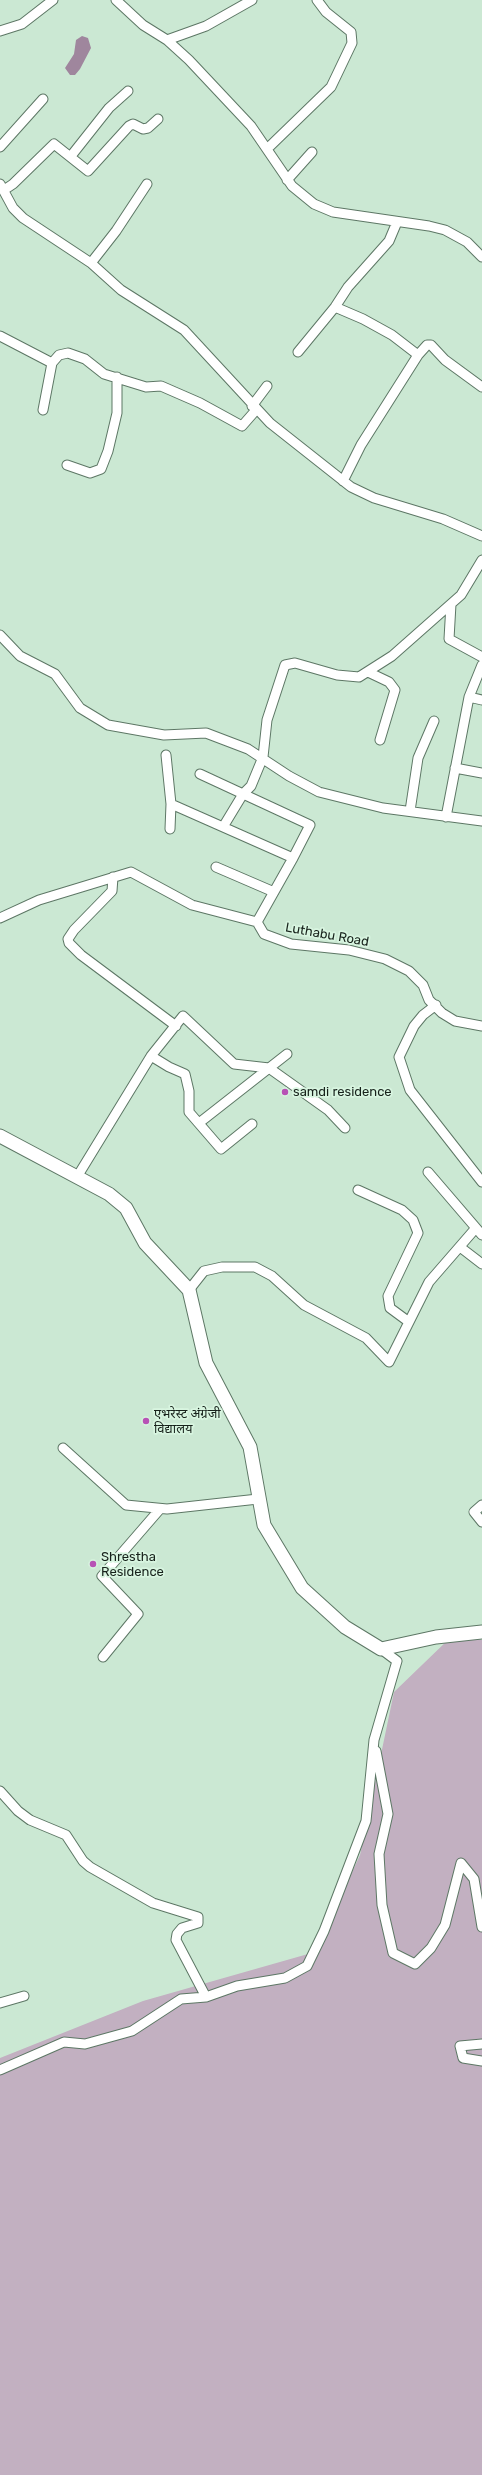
<!DOCTYPE html>
<html>
<head>
<meta charset="utf-8">
<style>
	body { margin:0 }
	canvas { display:block; background:#cbe8d3 }
</style>
</head>
<body>
<canvas width="482" height="2475"></canvas>
<script>
const ctx = document.querySelector('canvas').getContext('2d');
ctx.lineJoin = 'round';
function paint(path, color) { ctx.fillStyle = color; ctx.fill(path, 'evenodd'); }
const toPath = rows => new Path2D(rows.map(r => 'M' + r).join(''));
function stroke(path, color, width, dash) { ctx.strokeStyle = color; ctx.lineWidth = width; ctx.lineCap = dash ? 'butt' : 'round'; ctx.setLineDash(dash || []); ctx.stroke(path); }
function write(font, color, halo, rows, align = 'center') {
  ctx.font = font + ' Rubik,"Noto Sans Devanagari",sans-serif'; ctx.lineWidth = 3.5; ctx.setLineDash([]); ctx.textBaseline = 'middle'; ctx.strokeStyle = halo; ctx.fillStyle = color; for (const [text, x, y, turn = 0] of rows) {
    ctx.save(); ctx.translate(x, y); ctx.rotate((+turn || 0) * Math.PI / 180); ctx.textAlign = isNaN(turn) ? turn : align; if (halo) ctx.strokeText(text, 0, 0); ctx.fillText(text, 0, 0); ctx.restore();
  }
}
paint(toPath([
	[451,1637,482,1640,482,2475,0,2475,0,2058,143,2001,315,1952,360,1855,394,1692]
]), '#c2b0c1');
paint(toPath([
	[82,36,88,38,91,48,80,69,75,75,70,75,65,68,74,54,76,40]
]), '#9f869d');
const street = toPath([
	[116,0,143,25,167,40,189,60,251,126,292,186,314,204,333,212,429,226,445,230,467,242,482,257],
	[0,31,22,24,53,0],
	[167,40,206,26,252,0],
	[0,147,43,99],
	[267,149,331,87,352,43,351,32,326,12,317,0],
	[71,156,109,108,128,91],
	[287,180,312,152],
	[0,184,13,208,23,218,91,263,121,290,184,330,270,423,351,487,374,498,443,519,482,536],
	[4,190,13,184,54,144,88,171,129,126,133,124,143,129,148,128,158,119],
	[91,263,116,231,147,184],
	[335,307,363,319,392,335,418,355],
	[0,336,52,363],
	[298,352,335,307,348,287,389,241,397,222],
	[252,406,267,386],
	[43,410,52,363,59,355,68,353,85,359,104,374,146,387,161,386,200,403,242,426,256,410],
	[67,465,90,473,101,469,108,451,117,413,117,377],
	[343,481,361,445,418,355,427,345,431,345,445,360,482,387],
	[451,604,449,639,482,657],
	[0,635,20,656,55,674,80,708,108,725,164,735,206,733,248,749,289,776,319,792,383,808,482,821],
	[368,672,389,682,395,690,380,740],
	[469,697,482,700],
	[166,755,171,804,170,829],
	[455,768,482,773],
	[200,774,310,825,293,858],
	[171,804,223,827],
	[410,811,418,758,434,721],
	[446,817,469,697,482,665],
	[216,867,274,892],
	[113,877,112,891,74,930,68,939,69,943,81,955,176,1026],
	[0,918,39,900,131,872,192,905,257,922,264,934,291,944,349,950,385,959,409,971,423,985,429,1000,442,1013,455,1021,482,1026],
	[257,922,293,858,223,827,243,794,251,786,263,757,267,720,285,665,295,663,337,675,359,677,392,656,461,595,482,560],
	[436,1005,423,1015,414,1026,399,1057,410,1090,482,1182],
	[151,1056,169,1067,185,1074,189,1091,189,1112,221,1149,252,1124],
	[199,1123,287,1054],
	[428,1172,482,1235],
	[77,1177,151,1056,183,1016,234,1064,269,1068,328,1110,345,1128],
	[358,1190,402,1210,413,1220,418,1233,388,1296,390,1308,409,1322],
	[460,1247,482,1264],
	[189,1290,204,1271,222,1267,255,1267,272,1276,304,1305,366,1338,389,1362,429,1282,475,1229],
	[63,1448,126,1505,167,1509,258,1499],
	[482,1505,474,1512,482,1522],
	[103,1657,138,1614,102,1576,160,1509],
	[376,1751,388,1814,379,1854,382,1905,393,1953,415,1964,431,1948,445,1925,461,1863,474,1879,482,1927],
	[0,1791,18,1811,30,1820,66,1835,83,1861,90,1867,153,1903,198,1917,198,1923,182,1928,177,1934,176,1940,206,1997],
	[0,2003,24,1996],
	[482,2044,460,2046,463,2058,482,2061],
	[0,2070,64,2042,85,2044,132,2031,181,1999,206,1997,237,1986,285,1978,307,1966,324,1931,366,1821,374,1740,397,1661,381,1649]
]);
const secondary = toPath([
	[0,1136,109,1194,126,1208,145,1243,189,1290,206,1363,250,1447,264,1525,302,1588,345,1627,381,1649,436,1637,482,1632]
]);
stroke(street, '#5d7765', 11);
stroke(secondary, '#5d7765', 15);
stroke(street, '#fff', 9);
stroke(secondary, '#fff', 13);
for (const [x, y, r, color] of [
	[285,1092,4,"#b751b5"],
	[146,1421,4,"#b751b5"],
	[93,1564,4,"#b751b5"]
]) { const dot = new Path2D(); dot.arc(x, y, r, 0, 2 * Math.PI); ctx.fillStyle = color; ctx.fill(dot); stroke(dot, '#d8f5e0', 1.5); }
write('13px', '#17221b', '#d8f5e0', [
	["Luthabu Road",327,935,10]
]);
write('13px', '#17221b', '#d8f5e0', [
	["samdi residence",293,1092],
	["एभरेस्ट अंग्रेजी",154,1414],
	["विद्यालय",154,1429],
	["Shrestha",101,1557],
	["Residence",101,1572]
], 'left');
</script>
</body>
</html>
